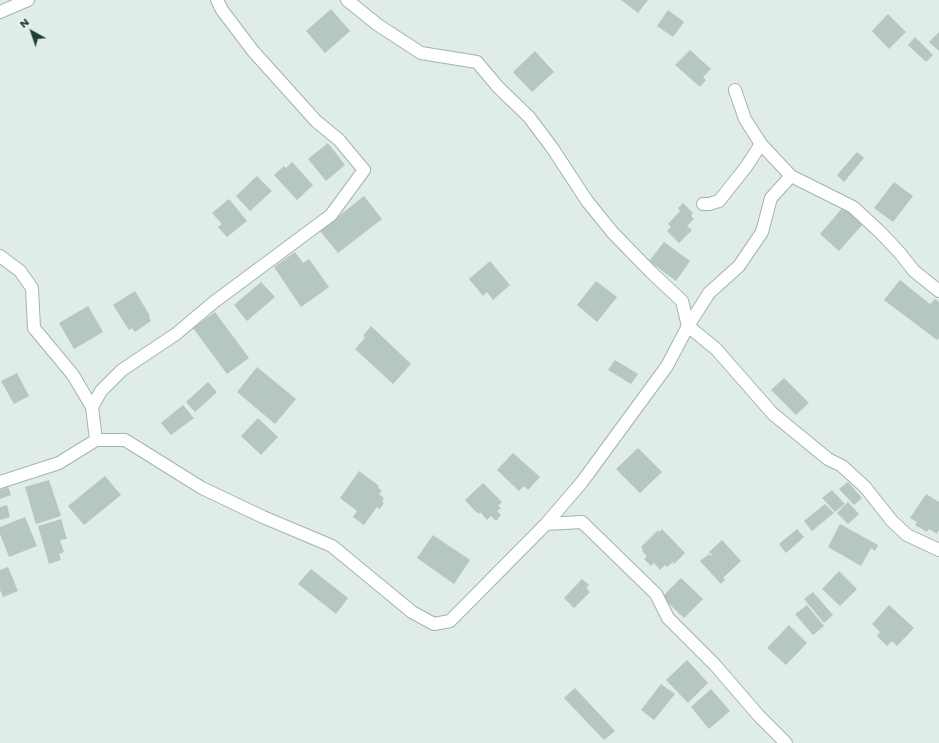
<!DOCTYPE html>
<html>
<head>
<meta charset="utf-8">
<style>
	body { margin:0 }
	#map { position:relative; width:939px; height:743px; overflow:hidden; background:#e0ece6; font-family:Poppins,sans-serif }
	canvas { display:block }
	.north { position:absolute; left:12px; top:12px; width:40px; height:40px; -webkit-text-stroke:3px #f1f8f4; paint-order:stroke; rotate:320deg; font-size:11px; font-weight:700; line-height:16px; text-align:center; color:#203e33 }
	.north::after { content:''; display:block; margin:auto; width:14px; height:18px; background:#203e33; clip-path:polygon(50% 0,100% 100%,50% 72%,0 100%) }
</style>
</head>
<body>
<div id="map">
<canvas width="939" height="743"></canvas>
<div class="north">N</div>
</div>
<script>
const ctx = document.querySelector('canvas').getContext('2d');
ctx.lineJoin = 'round';
function paint(path, color) { ctx.fillStyle = color; ctx.fill(path, 'evenodd'); }
const toPath = rows => new Path2D(rows.map(r => 'M' + r).join(''));
function stroke(path, color, width, dash) { ctx.strokeStyle = color; ctx.lineWidth = width; ctx.lineCap = dash ? 'butt' : 'round'; ctx.setLineDash(dash || []); ctx.stroke(path); }
paint(toPath([
	[621,0,648,0,638,13],
	[331,9,350,31,325,53,306,31],
	[668,10,684,22,673,37,657,26],
	[888,14,906,32,889,49,872,31],
	[939,32,939,51,929,42],
	[915,37,933,55,926,62,908,45],
	[690,50,711,69,703,77,706,80,700,87,675,65],
	[535,51,554,72,532,92,513,72],
	[328,143,345,165,326,181,308,159],
	[857,152,864,158,844,182,837,175],
	[292,162,313,185,297,200,274,175,284,166,286,168],
	[257,176,272,191,250,211,236,196],
	[894,182,913,196,893,222,874,208],
	[364,196,382,219,338,253,320,231],
	[229,199,247,221,227,237,218,227,222,224,212,213],
	[683,203,693,213,691,216,694,219,687,226,692,230,679,243,667,231,671,227,668,224,680,211,678,208],
	[844,206,864,223,839,251,820,234],
	[664,242,690,261,676,281,649,261],
	[295,252,303,263,309,259,329,287,301,307,274,267],
	[490,261,510,285,493,300,487,292,483,296,469,279],
	[900,280,930,304,935,299,939,302,939,338,937,340,884,300],
	[596,281,617,297,597,322,577,305],
	[261,282,275,297,247,321,234,305],
	[135,291,150,316,149,317,151,321,135,332,132,328,129,330,113,305],
	[88,306,103,332,74,349,59,323],
	[215,312,249,358,227,374,193,328],
	[371,326,411,364,393,384,355,349,365,338,363,336],
	[615,360,638,374,631,384,608,370],
	[257,367,296,399,275,424,237,392],
	[17,373,29,396,14,404,1,381],
	[784,378,809,403,796,415,771,390],
	[208,382,217,392,195,412,186,402],
	[183,405,194,418,171,435,161,423],
	[258,418,278,437,261,455,241,436],
	[638,448,662,472,640,493,616,469],
	[513,453,540,477,528,490,524,486,519,491,497,470],
	[359,471,379,486,378,488,382,491,379,494,384,498,382,501,384,503,380,509,377,507,364,525,353,517,357,511,340,498],
	[105,476,121,495,84,525,68,506],
	[49,480,61,516,36,524,25,487],
	[848,482,862,498,854,505,839,489],
	[483,483,502,502,498,506,501,508,497,511,501,515,496,521,491,516,487,520,480,512,479,514,476,512,465,500],
	[8,487,11,495,0,499,0,490],
	[832,490,845,504,835,512,822,498],
	[926,494,939,502,939,530,937,534,929,529,927,532,915,525,917,522,910,518],
	[848,502,859,514,848,524,837,513],
	[825,504,834,513,812,531,804,521],
	[7,505,10,517,0,520,0,507],
	[25,517,37,546,9,557,0,534,0,527],
	[61,519,67,539,60,540,64,552,59,554,61,560,49,564,38,526],
	[840,524,878,545,875,551,871,548,861,566,828,547],
	[662,529,685,553,674,564,673,562,667,567,665,565,660,570,654,563,651,566,644,559,647,556,642,551,643,550,641,547,658,530,659,532],
	[797,529,804,537,786,553,779,544],
	[433,535,470,560,454,584,417,558],
	[722,540,741,561,723,578,725,580,721,584,700,561,709,554,711,556,712,555,709,552],
	[8,567,18,591,3,597,0,590,0,570],
	[311,569,348,598,336,614,298,584],
	[839,571,857,589,840,606,822,589],
	[681,578,703,599,684,618,662,597],
	[582,579,589,585,586,588,590,592,574,608,564,598],
	[813,592,833,615,824,623,804,599],
	[807,605,824,626,813,635,795,614],
	[889,605,914,628,897,646,892,641,887,646,877,636,880,632,872,624],
	[789,625,807,643,786,665,767,648],
	[687,660,708,683,688,703,666,680],
	[661,684,675,694,654,720,641,710],
	[575,688,615,731,604,740,564,698],
	[711,689,730,711,709,729,691,707]
]), '#b5c7be');
const street = toPath([
	[347,0,378,25,421,53,477,62,498,87,529,117,553,149,587,201,613,233,651,272,682,301,688,326,716,349,773,414,828,459,842,466,865,487,892,521,907,535,939,550],
	[0,12,28,0],
	[791,176,853,207,881,233,899,252,914,271,939,291],
	[703,204,709,204,719,201,746,167,761,144],
	[0,256,20,271,32,288,34,328,73,375,92,407],
	[96,440,92,407,101,391,122,370,176,334,214,302,331,215,364,170,339,140,316,121,253,51,222,10,217,0],
	[0,482,59,463,96,440,125,440,202,488,263,517,332,546,412,612,434,624,450,621,546,524,582,522,656,594,668,618,715,665,759,716,786,743],
	[546,524,582,482,667,366,688,326,709,293,739,266,762,232,771,198,791,176,761,144,745,119,735,90]
]);
stroke(street, '#a3b4ad', 14);
stroke(street, '#fff', 12);
</script>
</body>
</html>
